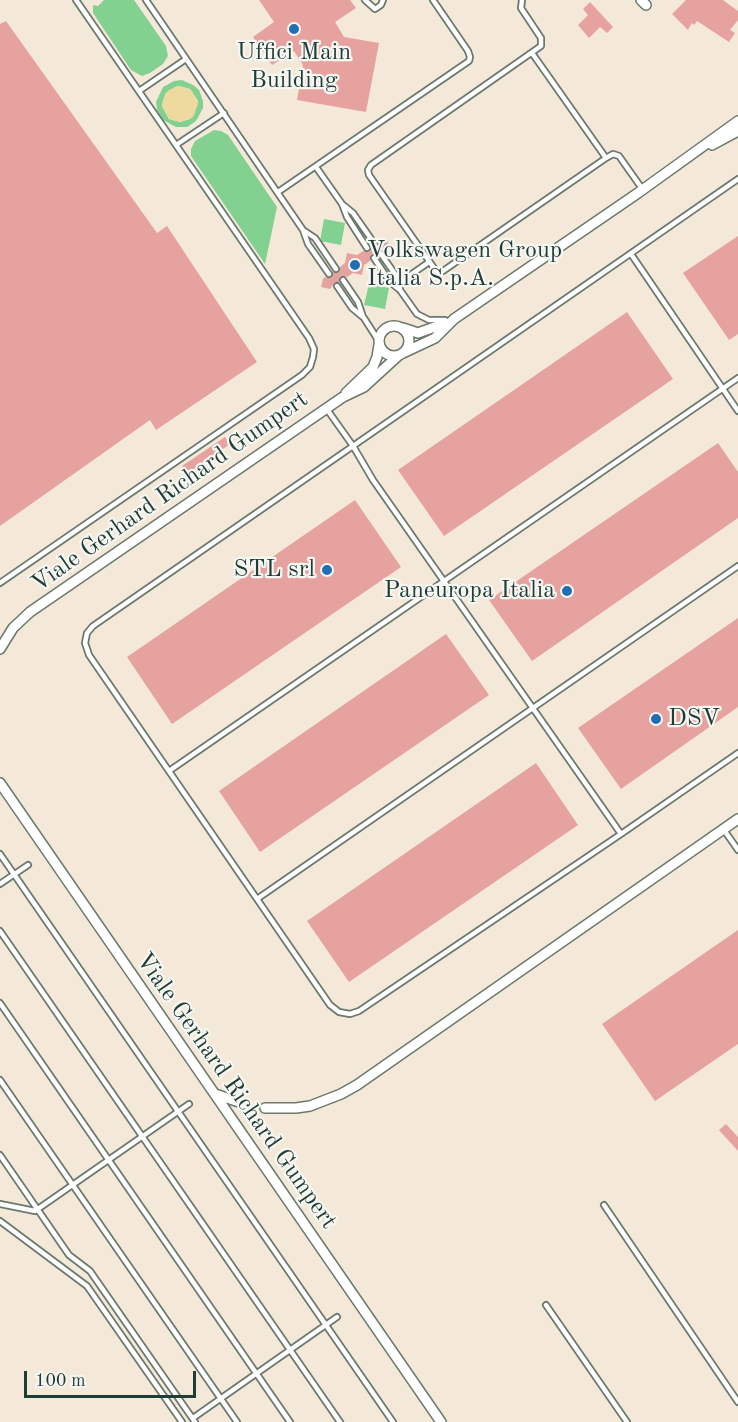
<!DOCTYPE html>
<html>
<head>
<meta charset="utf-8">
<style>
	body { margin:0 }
	#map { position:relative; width:738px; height:1422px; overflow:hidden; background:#f4e9d8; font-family:"Old Standard TT",serif }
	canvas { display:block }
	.scale { position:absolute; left:24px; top:1371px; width:172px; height:27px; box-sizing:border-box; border:3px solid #1f3d34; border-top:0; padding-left:8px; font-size:18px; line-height:21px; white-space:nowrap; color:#1f3d34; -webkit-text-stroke:4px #f6f6f2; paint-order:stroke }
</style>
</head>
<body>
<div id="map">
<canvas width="738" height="1422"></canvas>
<div class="scale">100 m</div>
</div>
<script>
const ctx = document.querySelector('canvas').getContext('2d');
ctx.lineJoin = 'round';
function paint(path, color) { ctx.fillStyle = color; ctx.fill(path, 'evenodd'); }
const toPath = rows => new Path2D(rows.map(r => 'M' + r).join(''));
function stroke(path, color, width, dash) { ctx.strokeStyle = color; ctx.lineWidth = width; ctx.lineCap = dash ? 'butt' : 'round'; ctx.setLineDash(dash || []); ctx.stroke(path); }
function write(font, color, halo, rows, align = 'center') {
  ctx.font = font + ' "Old Standard TT",serif'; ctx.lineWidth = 4.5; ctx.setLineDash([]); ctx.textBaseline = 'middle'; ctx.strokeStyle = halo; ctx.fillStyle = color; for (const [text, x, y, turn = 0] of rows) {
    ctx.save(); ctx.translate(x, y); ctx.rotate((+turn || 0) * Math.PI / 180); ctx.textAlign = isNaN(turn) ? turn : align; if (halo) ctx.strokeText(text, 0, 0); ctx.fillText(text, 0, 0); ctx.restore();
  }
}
paint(toPath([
	[104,0,134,0,166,46,168,56,163,64,150,73,142,76,131,70,93,13,93,5,98,6],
	[182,80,193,85,199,90,203,101,203,108,196,121,187,127,176,127,163,120,157,110,156,102,163,87,174,81],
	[178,86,190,89,198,101,194,115,190,119,180,122,169,119,162,106,163,100,175,87],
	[214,130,221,131,228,135,277,207,265,264,191,156,191,149,195,141],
	[324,219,345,223,341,245,320,241],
	[369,284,389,288,385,309,364,305]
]), '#83d190');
paint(toPath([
	[178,86,184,87,192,91,198,104,193,117,180,122,169,119,162,106,165,94,169,90]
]), '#eeda9e');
paint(toPath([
	[259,0,350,0,356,8,335,22,344,37,379,43,366,112,297,100,303,65,294,51,272,65,253,37,274,22],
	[686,0,723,0,738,11,738,20,730,30,735,33,729,42,697,21,694,25,692,23,688,30,672,14],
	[590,2,613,27,607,33,600,27,589,38,578,25,588,15,583,9],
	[6,21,157,233,167,226,257,362,156,430,150,420,0,526,0,24],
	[738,236,738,334,729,340,683,273],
	[380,240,388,241,387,249,384,251,380,250,377,254,371,255,370,261,364,265,362,275,353,273,347,277,342,276,339,279,339,282,334,283,330,289,321,287,323,279,325,277,331,278,333,272,337,273,340,271,340,267,345,263,347,253,357,255,363,251,369,252,371,246,377,246],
	[627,312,673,379,444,536,398,470],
	[225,437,230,444,187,474,182,466],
	[718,443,738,472,738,518,532,661,489,600],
	[355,500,401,567,172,724,127,657],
	[738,618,738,707,621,789,578,728],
	[446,634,489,695,260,852,219,791],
	[536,763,578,825,349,982,307,921],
	[738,930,738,1044,655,1101,602,1024],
	[726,1124,738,1137,738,1151,719,1130]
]), '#e6a29f');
const service = toPath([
	[146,0,303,230,315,238,336,269],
	[365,0,375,9,381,5,383,0],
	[522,0,521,8,541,38,541,46,371,165,368,170,369,175,436,271,443,271,606,158,532,53],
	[139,91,186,59],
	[176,145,224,113],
	[606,158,613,154,619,156,643,190],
	[316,167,342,204,353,213,374,243],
	[278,192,469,61,470,57,468,51,433,0],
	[342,204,347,217,367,248],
	[303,230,308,244,329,274],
	[381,254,397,277,400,290],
	[631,254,738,411],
	[374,258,390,282,400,290,417,314,429,320,445,320],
	[343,280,358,302,363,317],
	[399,283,429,262],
	[337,286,352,308,364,318,378,340],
	[326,408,353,446,738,179],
	[353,446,373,480,621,834,359,1011,350,1014,339,1012,330,1005,89,655,85,643,87,633,93,626,353,446],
	[0,583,302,375,310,367,313,357,314,349,309,338,76,0],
	[169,771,738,378],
	[724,830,738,850],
	[621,834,738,753],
	[0,854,393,1422],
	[0,884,28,865],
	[257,899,738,566],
	[0,931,340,1422],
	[0,1003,290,1422],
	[0,1080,237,1422],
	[0,1155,69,1255,90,1271,195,1422],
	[0,1204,35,1211,189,1104],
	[604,1205,738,1402],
	[0,1221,87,1286,182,1422],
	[546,1305,627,1422],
	[193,1418,337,1317]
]);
const minor = toPath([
	[641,0,646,5],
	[712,145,738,131],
	'379 341a15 15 0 1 1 30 0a15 15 0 1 1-30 0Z',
	[403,328,418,333,446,323],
	[403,353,435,338,454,319,638,193,738,121],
	[346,393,373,367,377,357,379,345],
	[0,649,13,628,30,612,343,397,364,387,399,355],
	[0,783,441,1422],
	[215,1094,245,1104],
	[265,1108,296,1108,310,1106,341,1094,357,1085,738,819]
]);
stroke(service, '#6a796d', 8);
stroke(minor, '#6a796d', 12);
stroke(service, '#fff', 4.5);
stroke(minor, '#fff', 9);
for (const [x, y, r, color] of [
	[294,29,6,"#1f6fb2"],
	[355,265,6,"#1f6fb2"],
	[327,570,6,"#1f6fb2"],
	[567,591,6,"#1f6fb2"],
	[656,719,6,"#1f6fb2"]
]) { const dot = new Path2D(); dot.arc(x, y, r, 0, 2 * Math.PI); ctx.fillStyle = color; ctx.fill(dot); stroke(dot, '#f6f6f2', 2); }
write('24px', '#1f3d34', '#f6f6f2', [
	["Uffici Main",294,53,"center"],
	["Building",294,81,"center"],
	["Volkswagen Group",367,251],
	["Italia S.p.A.",367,279],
	["STL srl",315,570,"right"],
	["Paneuropa Italia",555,591,"right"],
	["DSV",668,719]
], 'left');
write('24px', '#1f3d34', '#f6f6f2', [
	["Viale Gerhard Richard Gumpert",170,492,-35],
	["Viale Gerhard Richard Gumpert",236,1091,55]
]);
</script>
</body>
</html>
